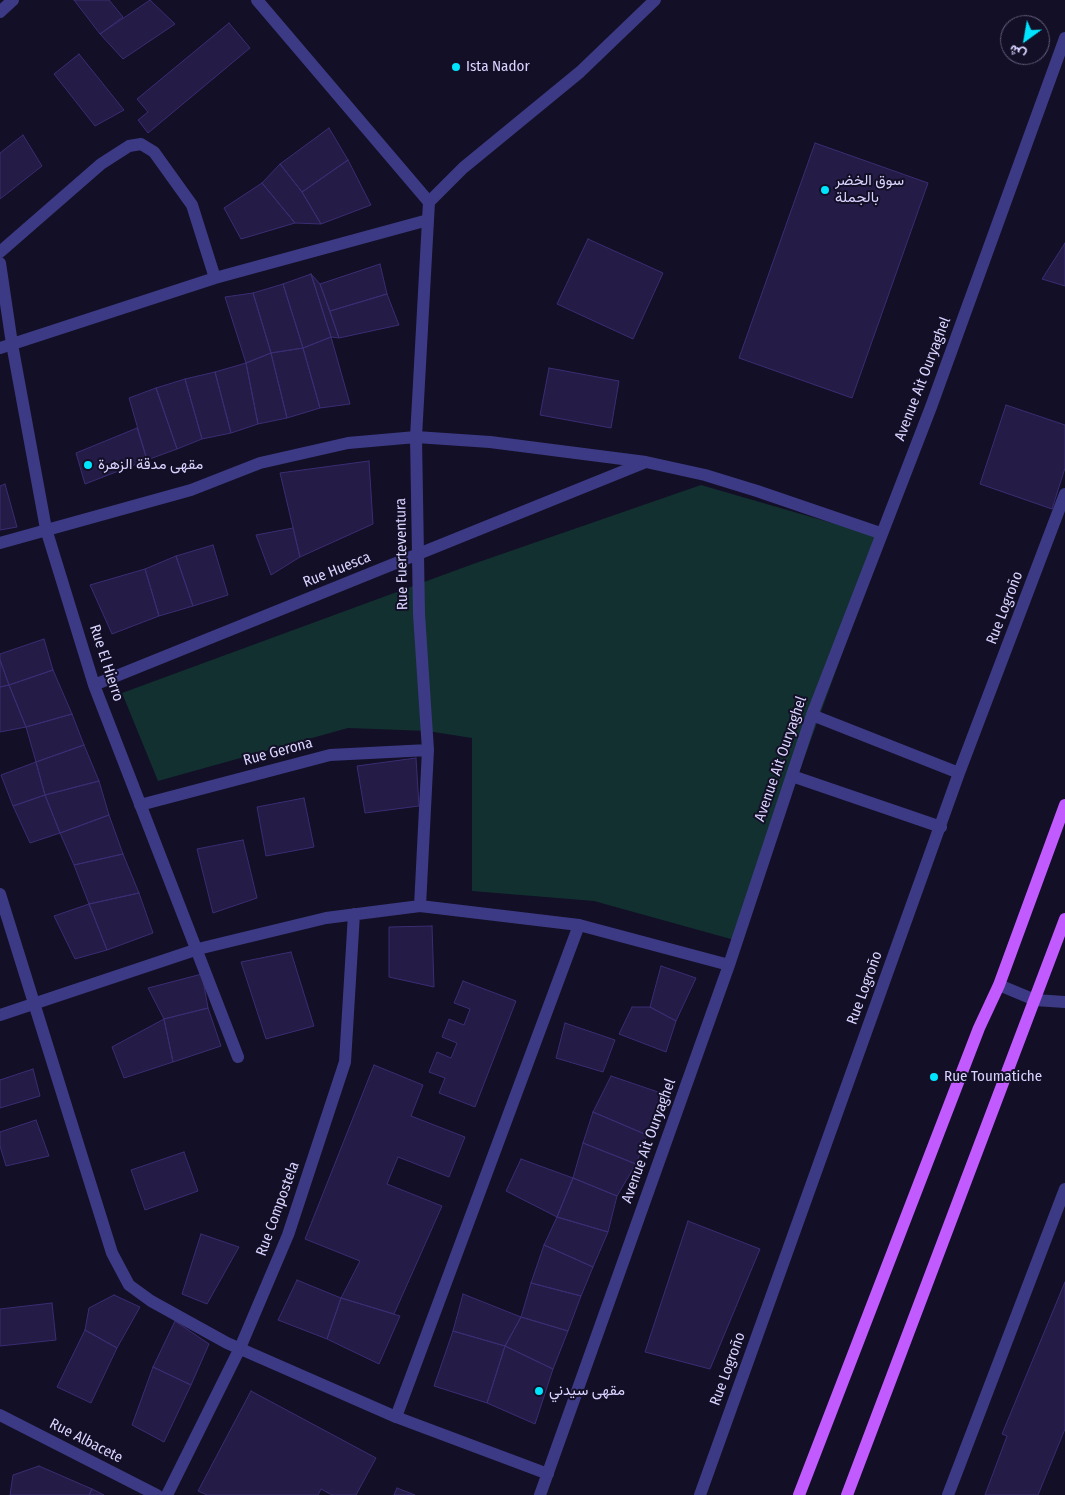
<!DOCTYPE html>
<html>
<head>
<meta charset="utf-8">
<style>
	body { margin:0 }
	#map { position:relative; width:1065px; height:1495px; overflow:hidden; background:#130f26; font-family:"Fira Sans Condensed",Vazirmatn,sans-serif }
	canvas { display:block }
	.north { position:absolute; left:1000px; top:15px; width:50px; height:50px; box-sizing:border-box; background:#130f26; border:1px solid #625e7d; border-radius:50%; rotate:212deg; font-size:14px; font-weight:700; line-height:20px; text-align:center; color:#d9d4ff }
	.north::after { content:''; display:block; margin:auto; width:18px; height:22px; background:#00e5ff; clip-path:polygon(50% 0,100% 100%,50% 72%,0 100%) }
</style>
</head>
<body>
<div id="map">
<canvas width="1065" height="1495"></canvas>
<div class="north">ش</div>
</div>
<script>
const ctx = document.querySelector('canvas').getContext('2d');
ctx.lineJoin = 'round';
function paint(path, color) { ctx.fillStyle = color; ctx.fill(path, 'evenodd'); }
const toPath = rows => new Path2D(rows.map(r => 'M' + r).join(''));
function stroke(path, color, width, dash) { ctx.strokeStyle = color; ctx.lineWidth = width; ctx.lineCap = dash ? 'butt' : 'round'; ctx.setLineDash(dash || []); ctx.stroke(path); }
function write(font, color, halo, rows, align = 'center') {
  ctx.font = font + ' "Fira Sans Condensed",Vazirmatn,sans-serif'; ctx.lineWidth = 4; ctx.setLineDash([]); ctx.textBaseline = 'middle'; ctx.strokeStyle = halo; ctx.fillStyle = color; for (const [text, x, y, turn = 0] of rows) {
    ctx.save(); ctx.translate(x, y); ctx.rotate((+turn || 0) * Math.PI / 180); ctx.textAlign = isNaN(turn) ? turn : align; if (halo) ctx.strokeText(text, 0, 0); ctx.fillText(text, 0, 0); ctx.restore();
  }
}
paint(toPath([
	[701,485,884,538,738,941,594,901,472,891,472,738,427,731,348,728,158,781,122,693,473,564]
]), '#12302f');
const building = toPath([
	[74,0,109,0,123,17,100,34,74,0],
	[150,0,175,24,123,59,100,34,150,0],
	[229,23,250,48,148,133,138,120,148,112,137,99,229,23],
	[79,54,124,110,95,126,54,74,79,54],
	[329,128,348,160,302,192,280,164,329,128],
	[23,135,42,166,0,199,0,153,23,135],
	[815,143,928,183,852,398,739,358,815,143],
	[348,160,371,205,321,224,302,192,348,160],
	[280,164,302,192,321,224,295,223,262,183,280,164],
	[262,183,295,223,241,239,224,208,262,183],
	[588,239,663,273,633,339,557,304,588,239],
	[1065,243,1065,286,1042,279,1065,243],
	[380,264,387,294,330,311,320,284,380,264],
	[311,274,331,337,303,348,283,284,311,274],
	[311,274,320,284,339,338,331,337,311,274],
	[283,284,303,348,271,353,253,293,283,284],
	[253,293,271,353,246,363,225,297,253,293],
	[387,294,399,325,339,338,330,311,387,294],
	[331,337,350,404,320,408,303,348,331,337],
	[303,348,320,408,287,418,271,353,303,348],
	[271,353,287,418,258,424,246,363,271,353],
	[246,363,258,424,231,433,215,372,246,363],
	[549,368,619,381,611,428,540,415,549,368],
	[215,372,231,433,202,439,185,379,215,372],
	[185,379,202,439,177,449,156,388,185,379],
	[156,388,177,449,147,460,129,398,156,388],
	[1006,405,1065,425,1065,468,1052,509,980,484,1006,405],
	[137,428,147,460,85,484,76,453,137,428],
	[369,461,373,524,300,557,280,473,369,461],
	[5,484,17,527,0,530,0,486,5,484],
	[293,528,300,557,271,575,256,535,293,528],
	[213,545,228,595,193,606,176,556,213,545],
	[176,556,193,606,159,616,145,569,176,556],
	[145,569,159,616,112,634,90,585,145,569],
	[44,639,53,670,9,685,0,660,0,654,44,639],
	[0,660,9,685,0,687,0,660],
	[53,670,72,714,26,727,9,685,53,670],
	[9,685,26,727,0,732,0,687,9,685],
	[72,714,84,745,36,762,26,727,72,714],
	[84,745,99,781,45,795,36,762,84,745],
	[416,758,419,806,365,813,357,766,416,758],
	[36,762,45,795,13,806,1,775,36,762],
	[99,781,109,815,60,833,45,795,99,781],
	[45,795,60,833,30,843,13,806,45,795],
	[304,798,314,847,266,856,257,807,304,798],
	[109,815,123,854,74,865,60,833,109,815],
	[243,840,257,898,213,913,197,849,243,840],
	[123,854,139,893,89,904,74,865,123,854],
	[139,893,153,933,107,950,89,904,139,893],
	[89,904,107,950,75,959,54,916,89,904],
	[432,926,434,987,389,977,389,927,432,926],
	[291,952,314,1026,266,1039,241,962,291,952],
	[661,966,696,978,676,1021,650,1007,661,966],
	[202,974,208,1008,164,1019,148,988,202,974],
	[463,981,516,1001,475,1107,439,1093,445,1078,429,1072,437,1052,451,1058,457,1043,442,1037,449,1019,464,1025,470,1009,454,1003,463,981],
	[632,1007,650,1007,676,1021,666,1052,619,1034,632,1007],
	[208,1008,221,1046,173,1062,164,1019,208,1008],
	[164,1019,173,1062,124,1078,112,1047,164,1019],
	[565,1023,615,1040,603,1072,556,1058,565,1023],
	[374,1065,423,1085,411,1116,465,1137,449,1177,398,1157,387,1184,442,1206,394,1314,341,1298,360,1261,305,1239,374,1065],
	[33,1069,40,1096,0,1108,0,1080,33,1069],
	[611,1076,664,1094,647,1135,593,1112,611,1076],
	[593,1112,647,1135,636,1164,583,1143,593,1112],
	[36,1120,49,1156,6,1166,0,1146,0,1132,36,1120],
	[583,1143,636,1164,617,1196,573,1178,583,1143],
	[184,1152,198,1191,145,1210,131,1170,184,1152],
	[521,1159,573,1178,557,1217,506,1191,521,1159],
	[573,1178,617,1196,608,1232,557,1217,573,1178],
	[557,1217,608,1232,593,1267,544,1245,557,1217],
	[688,1221,760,1249,710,1369,645,1352,688,1221],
	[201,1234,239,1247,207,1304,182,1294,201,1234],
	[544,1245,593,1267,581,1296,531,1283,544,1245],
	[297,1280,341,1298,327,1339,278,1320,297,1280],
	[1065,1282,1065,1429,1038,1495,985,1495,1007,1436,1002,1434,1065,1282],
	[531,1283,581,1296,568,1331,521,1317,531,1283],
	[463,1294,521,1317,505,1346,453,1331,463,1294],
	[114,1295,140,1307,117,1348,85,1330,89,1308,114,1295],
	[341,1298,400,1316,379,1364,327,1339,341,1298],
	[52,1303,56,1340,0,1346,0,1309,52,1303],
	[521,1317,568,1331,553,1369,505,1346,521,1317],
	[175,1321,209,1344,191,1385,153,1367,175,1321],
	[85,1330,117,1348,91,1403,57,1387,85,1330],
	[453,1331,505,1346,487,1403,434,1386,453,1331],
	[505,1346,553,1369,535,1424,487,1403,505,1346],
	[153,1367,191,1385,164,1442,132,1425,153,1367],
	[251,1391,376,1458,356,1495,332,1495,321,1489,318,1495,207,1495,198,1491,251,1391],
	[39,1466,92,1489,89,1495,10,1495,13,1475,39,1466],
	[397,1488,415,1495,394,1495,397,1488],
	[92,1489,104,1495,89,1495,92,1489]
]);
paint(building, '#241b47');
stroke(building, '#3b2d73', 1);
stroke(toPath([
	[396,1417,579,925]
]), '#3d3a85', 12);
stroke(toPath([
	[257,0,429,202],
	[0,12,13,0],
	[429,202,463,168,580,72,655,0],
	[0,252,101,164,129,146,141,144,154,152,192,205,215,278],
	[0,263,12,344,46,529,94,685,238,1057],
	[0,348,215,278,428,220],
	[0,543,191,490,260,463,348,443,416,437,490,442,646,462,705,475,757,491,880,533],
	[94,685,646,462],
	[812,715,959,773],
	[792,776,941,827],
	[140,805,330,755,428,750],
	[0,894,112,1253,129,1285,151,1301,227,1343,396,1417,548,1474],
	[420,906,428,750,419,614,416,437,429,202],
	[999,985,1035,1000,1065,1002],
	[0,1015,198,949,326,918,420,906,579,925,729,965],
	[0,1415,157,1495],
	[167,1495,240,1348,288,1235,345,1062,354,914],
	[540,1495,729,965,812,715,931,407,1065,38],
	[700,1495,959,773,1065,494],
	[948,1495,1065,1189]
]), '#3d3a85', 12);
stroke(toPath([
	[799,1495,979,1028,999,985,1065,805],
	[847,1495,1065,919]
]), '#c25bff', 12);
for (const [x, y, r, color] of [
	[456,67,5,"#00e5ff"],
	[825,190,5,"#00e5ff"],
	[88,465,5,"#00e5ff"],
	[934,1077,5,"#00e5ff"],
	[539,1391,5,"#00e5ff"]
]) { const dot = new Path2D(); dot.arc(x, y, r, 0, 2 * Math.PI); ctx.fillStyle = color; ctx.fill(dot); stroke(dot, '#130f26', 2); }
write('15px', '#d9d4ff', '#130f26', [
	["Ista Nador",466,67],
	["سوق الخضر",835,181],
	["بالجملة",835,198],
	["مقهى مدقة الزهرة",98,465],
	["Rue Toumatiche",944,1077],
	["مقهى سيدني",549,1391]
], 'left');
write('15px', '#d9d4ff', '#130f26', [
	["Avenue Ait Ouryaghel",923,379,-69],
	["Rue Fuerteventura",402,554,-91],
	["Rue Huesca",337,570,-22],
	["Rue Logroño",1005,608,-69],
	["Rue El Hierro",106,663,72],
	["Rue Gerona",278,752,-15],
	["Avenue Ait Ouryaghel",781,759,-71],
	["Rue Logroño",865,988,-70],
	["Avenue Ait Ouryaghel",649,1141,-70],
	["Rue Compostela",278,1209,-70],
	["Rue Logroño",728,1369,-70],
	["Rue Albacete",86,1441,27]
]);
</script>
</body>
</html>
